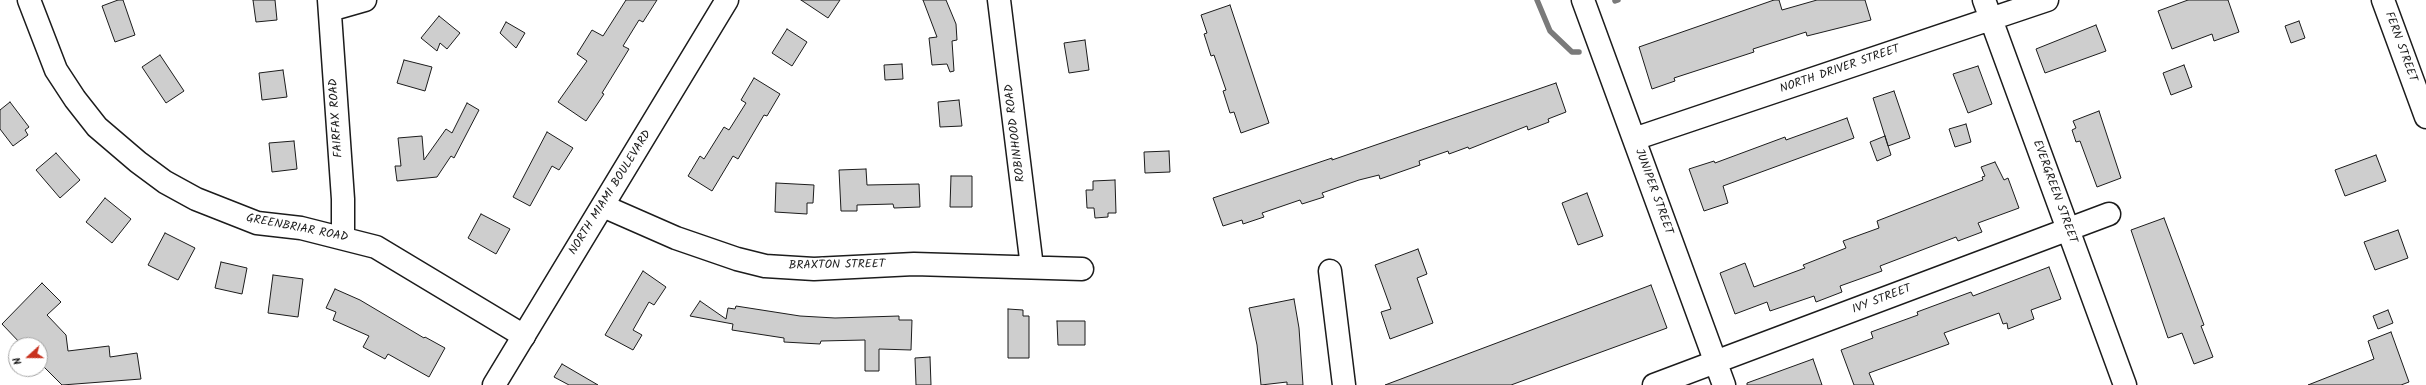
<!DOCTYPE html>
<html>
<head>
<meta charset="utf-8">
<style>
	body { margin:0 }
	#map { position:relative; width:2426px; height:385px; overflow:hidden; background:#fff; font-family:Kalam,sans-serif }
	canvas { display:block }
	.north { position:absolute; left:8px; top:337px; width:40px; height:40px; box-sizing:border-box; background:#fff; border:1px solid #a4a4a4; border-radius:50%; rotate:249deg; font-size:11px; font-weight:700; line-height:16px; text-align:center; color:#1c1c1c }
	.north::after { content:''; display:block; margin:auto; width:14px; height:18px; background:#c8321e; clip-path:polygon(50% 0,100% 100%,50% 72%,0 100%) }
</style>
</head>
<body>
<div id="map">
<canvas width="2426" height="385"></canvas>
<div class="north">N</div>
</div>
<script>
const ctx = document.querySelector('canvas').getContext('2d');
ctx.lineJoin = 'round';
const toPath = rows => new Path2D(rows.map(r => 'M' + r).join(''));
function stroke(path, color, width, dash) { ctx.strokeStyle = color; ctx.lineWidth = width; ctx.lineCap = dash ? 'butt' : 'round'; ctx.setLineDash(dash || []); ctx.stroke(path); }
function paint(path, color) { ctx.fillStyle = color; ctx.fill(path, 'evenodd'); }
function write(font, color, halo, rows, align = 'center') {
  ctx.font = font + ' Kalam,sans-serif'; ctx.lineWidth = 3.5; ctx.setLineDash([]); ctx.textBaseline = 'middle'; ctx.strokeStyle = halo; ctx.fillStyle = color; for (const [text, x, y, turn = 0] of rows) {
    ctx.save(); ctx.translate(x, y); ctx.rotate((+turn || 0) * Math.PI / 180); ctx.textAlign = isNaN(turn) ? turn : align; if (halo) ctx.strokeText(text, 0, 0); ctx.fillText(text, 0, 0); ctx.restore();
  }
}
stroke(toPath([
	[1537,0,1550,31,1572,52,1579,52],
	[1615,1,1618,0]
]), '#7a7a7a', 5.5);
const building = toPath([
	[118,0,123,0,135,35,115,42,102,6,118,0],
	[253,0,275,0,277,20,256,22,253,0],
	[626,0,657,0,643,22,639,20,623,46,629,49,602,93,604,94,586,121,558,102,587,61,577,54,592,30,603,36,626,0],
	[801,0,840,0,828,18,801,0],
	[923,0,946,0,956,24,957,40,952,41,954,71,950,72,947,64,932,65,929,38,937,37,923,0],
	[1774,0,1779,0,1782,10,1817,0,1865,0,1871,20,1807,36,1806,32,1753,49,1754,52,1674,78,1675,81,1652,89,1639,47,1774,0],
	[2188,0,2228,0,2239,32,2214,41,2212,34,2172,49,2158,11,2188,0],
	[1230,5,1269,123,1241,133,1234,112,1230,113,1223,91,1226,90,1214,55,1211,56,1204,34,1207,33,1201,15,1230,5],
	[439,16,460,33,447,49,440,43,437,51,421,38,439,16],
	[2299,21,2305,38,2291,43,2285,26,2299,21],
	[506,22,525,33,516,48,500,33,506,22],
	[2096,25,2106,51,2045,73,2036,49,2096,25],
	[787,29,807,42,792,66,772,53,787,29],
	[1085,40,1089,70,1069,73,1064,43,1085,40],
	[160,55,184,91,166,103,142,67,160,55],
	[404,60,432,67,425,91,397,83,404,60],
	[902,64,903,79,885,80,884,65,902,64],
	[2184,65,2192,87,2171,95,2163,73,2184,65],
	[1978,66,1992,104,1968,113,1953,74,1978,66],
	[283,70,287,97,262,100,259,73,283,70],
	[754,78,780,94,767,116,764,115,738,159,733,156,712,191,688,176,700,156,704,159,724,127,729,130,746,103,741,100,754,78],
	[1556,83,1566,112,1548,119,1549,122,1528,130,1527,126,1469,149,1468,147,1449,154,1448,151,1419,161,1420,165,1380,179,1379,175,1359,180,1322,193,1324,197,1302,204,1300,200,1262,213,1264,217,1243,224,1242,220,1223,226,1213,198,1332,158,1332,160,1556,83],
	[1894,91,1910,138,1888,146,1873,98,1894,91],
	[959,100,962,126,940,127,938,102,959,100],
	[10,102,29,127,25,130,28,135,13,146,0,129,0,110,10,102],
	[467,103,479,110,454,158,451,156,437,177,397,181,395,166,401,166,398,138,422,136,424,160,446,129,452,133,467,103],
	[2099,111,2121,178,2097,187,2080,141,2076,142,2072,130,2076,128,2073,121,2099,111],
	[1847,118,1854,138,1723,186,1728,203,1704,211,1689,169,1714,161,1715,163,1785,137,1786,140,1847,118],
	[1966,124,1971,142,1955,147,1949,129,1966,124],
	[547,132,573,148,559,170,552,166,530,206,513,197,547,132],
	[1885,136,1891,155,1877,161,1870,142,1885,136],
	[294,141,297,169,272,172,269,143,294,141],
	[1169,151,1170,172,1145,173,1144,152,1169,151],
	[56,153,80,180,60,198,36,170,56,153],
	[2376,155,2386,181,2345,196,2335,170,2376,155],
	[1995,162,2004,180,2008,178,2019,208,1978,223,1982,232,1958,241,1956,237,1880,266,1882,271,1840,286,1842,292,1816,302,1814,296,1770,311,1767,302,1735,314,1720,273,1745,263,1754,287,1805,268,1803,265,1846,248,1843,241,1879,228,1877,221,1983,180,1982,177,1985,176,1981,167,1995,162],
	[866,169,867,185,919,184,920,207,894,208,893,204,857,205,857,211,841,211,839,170,866,169],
	[951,176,972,176,972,207,950,207,951,176],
	[1115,180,1116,213,1108,213,1108,217,1095,218,1094,208,1087,208,1086,190,1093,190,1093,181,1115,180],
	[776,183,814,185,813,203,807,203,807,214,775,212,776,183],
	[1587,193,1603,236,1578,245,1562,203,1587,193],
	[105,198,131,219,112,243,86,222,105,198],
	[481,214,510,229,496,254,468,238,481,214],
	[2164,218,2204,325,2201,326,2213,357,2194,364,2182,333,2168,338,2131,230,2164,218],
	[2398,230,2408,258,2375,270,2364,242,2398,230],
	[165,233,195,248,178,280,148,265,165,233],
	[1418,249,1427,274,1417,278,1433,323,1390,339,1381,312,1391,309,1375,265,1418,249],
	[221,262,247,268,242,294,215,288,221,262],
	[2049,267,2061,299,2031,310,2034,319,2008,329,2007,323,2003,324,1999,313,1944,333,1949,344,1869,373,1874,385,1854,385,1841,350,1873,338,1871,332,1918,315,1917,312,1971,292,1973,296,2049,267],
	[643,271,666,287,654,305,649,302,633,330,642,335,633,350,605,335,643,271],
	[273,275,303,279,298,317,268,313,273,275],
	[42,283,61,302,47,315,66,335,68,351,109,346,110,357,137,353,141,379,62,385,40,363,40,345,22,345,2,324,42,283],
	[1651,285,1667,328,1511,385,1385,385,1651,285],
	[335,289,360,300,424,338,425,337,445,348,429,377,388,354,385,359,363,347,369,336,333,320,336,312,326,308,335,289],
	[1294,299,1299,328,1303,385,1287,385,1287,382,1261,385,1257,345,1249,308,1294,299],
	[700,301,726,319,728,308,735,309,736,306,800,316,835,318,899,316,899,320,912,320,911,350,879,349,879,371,865,371,865,340,821,341,820,344,784,342,784,338,732,330,733,324,690,316,700,301],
	[1008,309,1023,310,1023,316,1029,316,1029,358,1008,358,1008,309],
	[2388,310,2393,323,2378,329,2373,316,2388,310],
	[1057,321,1085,321,1085,345,1058,345,1057,321],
	[2391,332,2409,382,2401,385,2308,385,2374,359,2368,341,2391,332],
	[930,357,931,385,916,385,915,358,930,357],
	[1813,359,1822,385,1747,385,1747,383,1813,359],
	[562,364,598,385,569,385,554,377,562,364]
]);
paint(building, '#cecece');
stroke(building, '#1c1c1c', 1);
const minor = toPath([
	[29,0,56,70,75,99,97,127,138,162,165,182,196,199,257,223,301,228,376,247,524,336],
	[329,0,343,199,343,237],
	[999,0,1032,267],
	[1583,0,1724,385],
	[1984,0,2125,385],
	[2383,0,2426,117],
	[330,10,365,0],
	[1634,139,2047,0],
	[603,206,676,238,737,259,765,266,814,269,914,264,1082,269],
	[1330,271,1344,385],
	[1654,385,2109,214]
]);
const secondary = toPath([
	[494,385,727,0]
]);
stroke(minor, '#1c1c1c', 25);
stroke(secondary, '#1c1c1c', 25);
stroke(minor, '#fff', 22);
stroke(secondary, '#fff', 22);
write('12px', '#1c1c1c', '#fff', [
	["FERN STREET",2400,47,70],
	["NORTH DRIVER STREET",1840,70,-19],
	["FAIRFAX ROAD",337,118,-94],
	["ROBINHOOD ROAD",1016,133,-97],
	["JUNIPER STREET",1653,192,70],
	["EVERGREEN STREET",2054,192,70],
	["NORTH MIAMI BOULEVARD",611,193,-58],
	["GREENBRIAR ROAD",297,229,11],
	["BRAXTON STREET",837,266,-1],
	["IVY STREET",1882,300,-21]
]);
</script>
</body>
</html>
